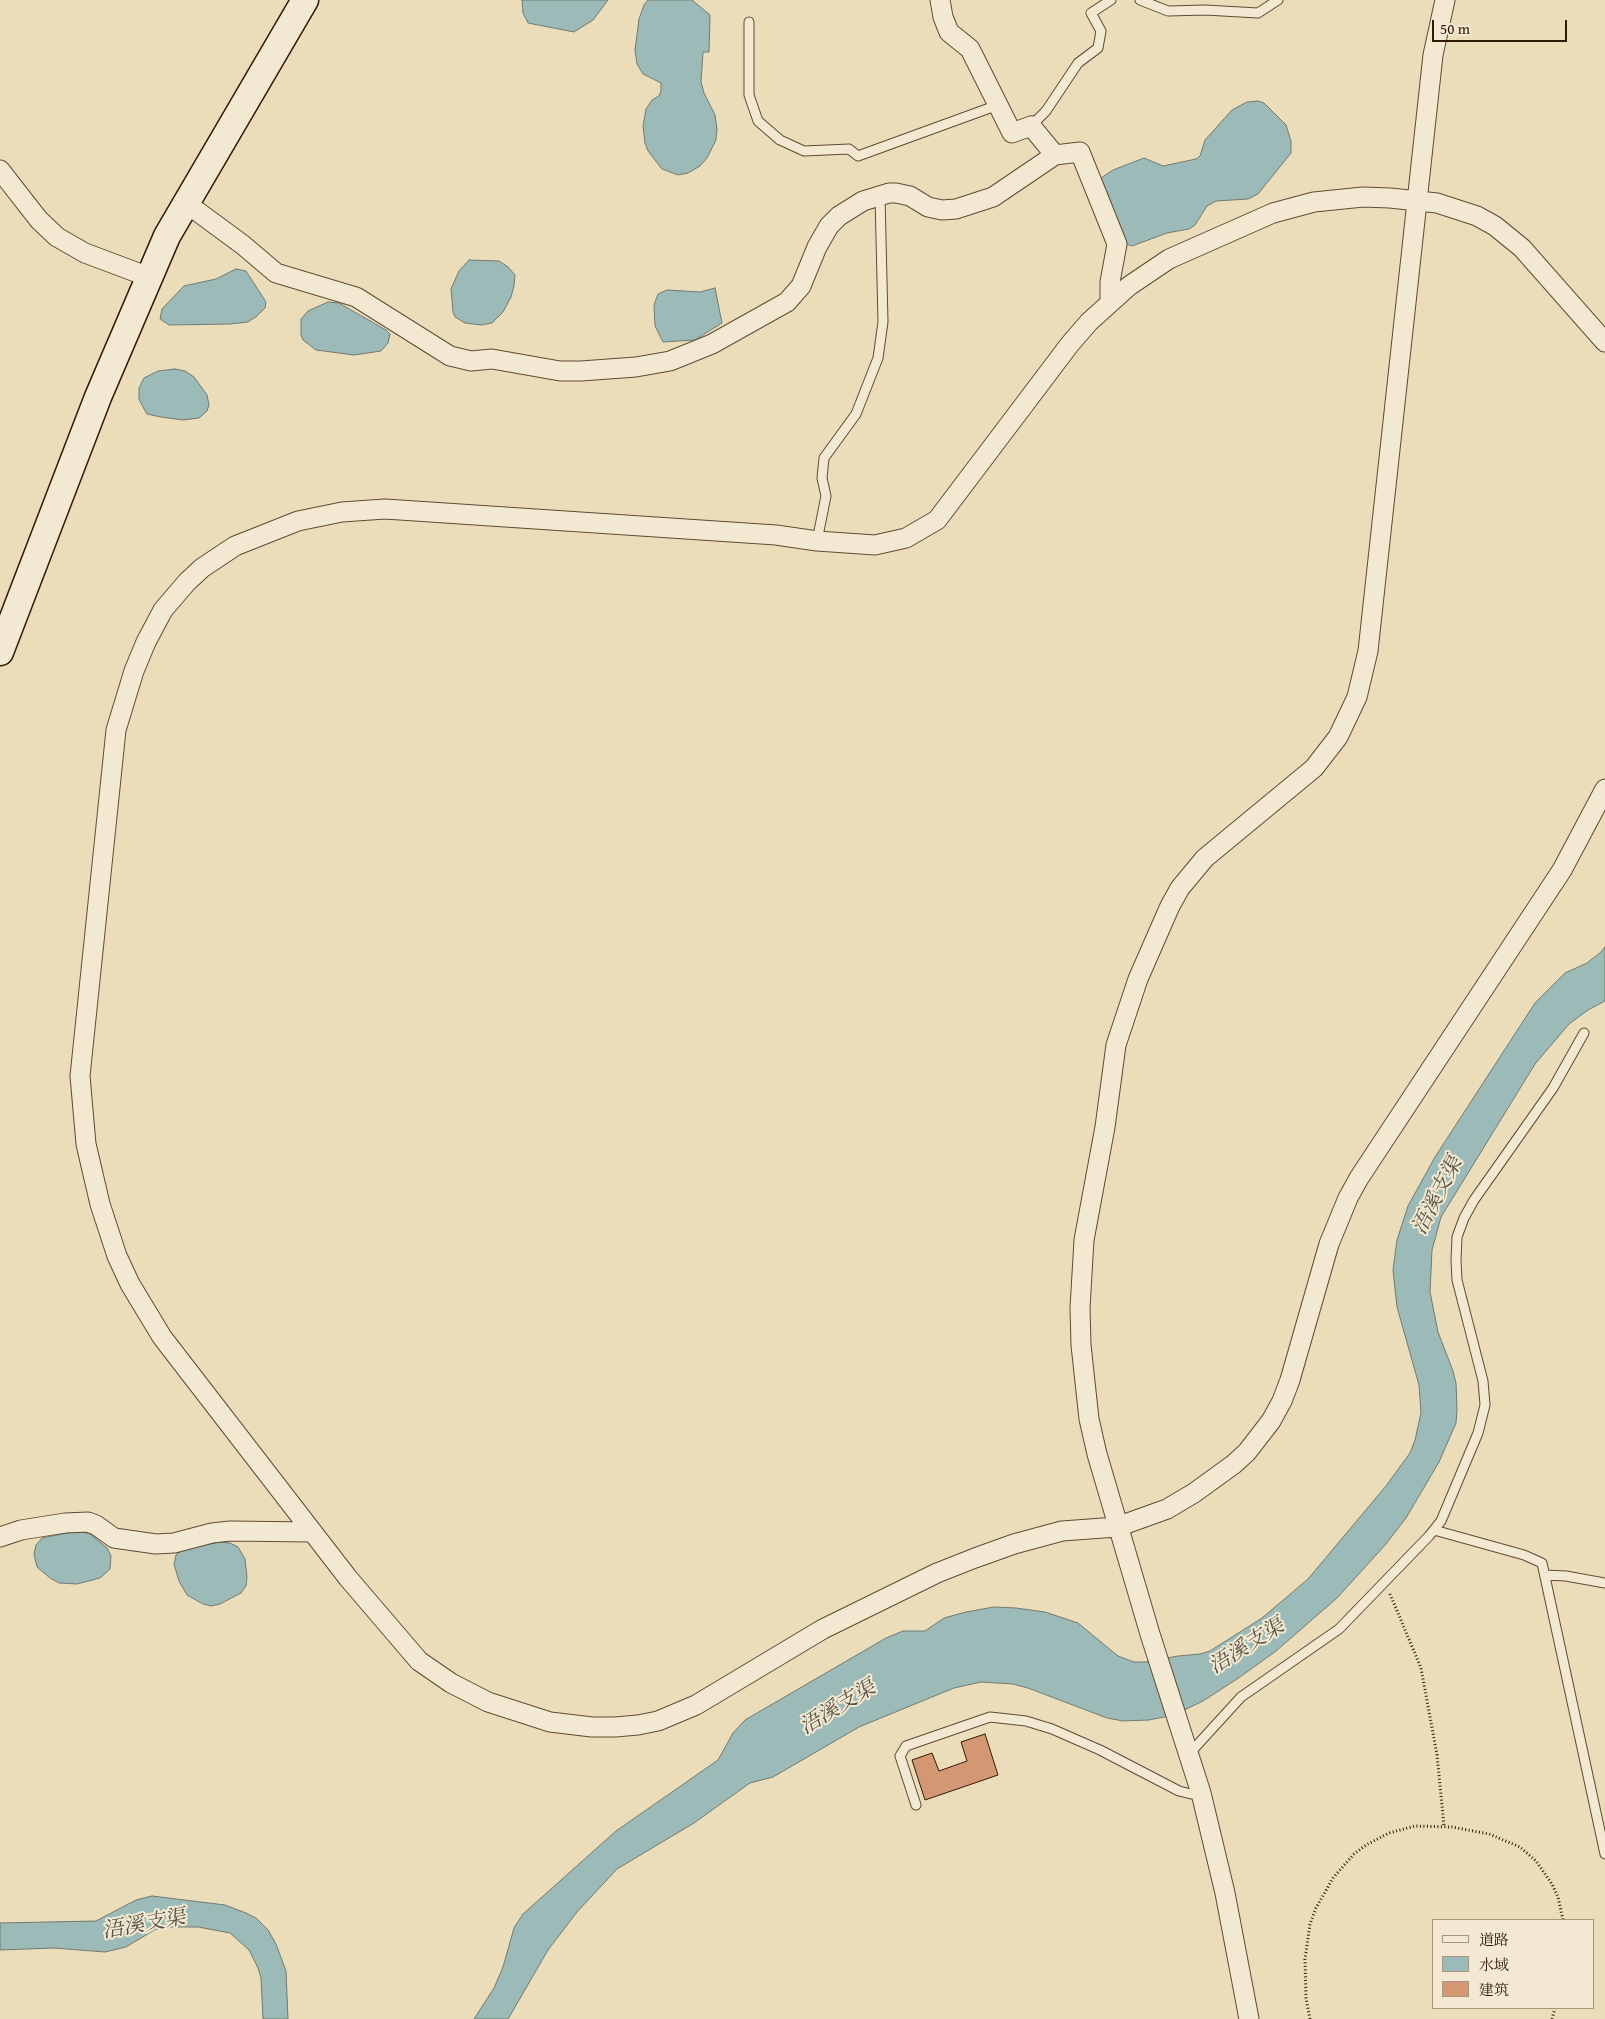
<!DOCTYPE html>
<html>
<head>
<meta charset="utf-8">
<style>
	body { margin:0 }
	#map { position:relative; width:1605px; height:2019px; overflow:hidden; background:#ecddba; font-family:"Gentium Book Plus","Noto Serif SC",serif }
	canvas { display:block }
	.legend { position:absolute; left:1432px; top:1919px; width:162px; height:90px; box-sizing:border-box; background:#f3e9d2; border:1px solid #a69680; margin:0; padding:6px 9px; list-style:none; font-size:15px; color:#321904 }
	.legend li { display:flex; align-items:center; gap:10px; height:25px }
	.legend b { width:25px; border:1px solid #a69680 }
	.scale { position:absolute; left:1432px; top:20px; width:135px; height:22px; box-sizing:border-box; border:2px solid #321904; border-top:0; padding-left:6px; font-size:15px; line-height:18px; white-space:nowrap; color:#321904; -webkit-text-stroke:4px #f3e9d2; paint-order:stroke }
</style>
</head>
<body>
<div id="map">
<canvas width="1605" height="2019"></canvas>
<ul class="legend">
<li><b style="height:6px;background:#f3e9d2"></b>道路</li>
<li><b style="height:14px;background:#9bbab8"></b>水域</li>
<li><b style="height:14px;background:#d39873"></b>建筑</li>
</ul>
<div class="scale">50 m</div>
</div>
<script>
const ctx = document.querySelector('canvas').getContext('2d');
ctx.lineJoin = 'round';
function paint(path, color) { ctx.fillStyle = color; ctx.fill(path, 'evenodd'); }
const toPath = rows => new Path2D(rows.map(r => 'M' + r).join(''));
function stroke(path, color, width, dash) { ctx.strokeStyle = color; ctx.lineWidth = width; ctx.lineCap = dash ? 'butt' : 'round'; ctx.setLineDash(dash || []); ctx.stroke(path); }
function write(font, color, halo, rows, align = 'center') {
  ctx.font = font + ' "Gentium Book Plus","Noto Serif SC",serif'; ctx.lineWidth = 4; ctx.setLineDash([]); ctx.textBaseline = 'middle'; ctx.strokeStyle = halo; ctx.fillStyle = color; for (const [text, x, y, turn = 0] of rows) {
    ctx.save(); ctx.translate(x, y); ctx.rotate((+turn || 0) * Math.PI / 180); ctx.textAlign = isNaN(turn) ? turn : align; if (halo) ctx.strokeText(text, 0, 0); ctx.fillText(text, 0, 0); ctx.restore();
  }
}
const water = toPath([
	[522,0,608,0,593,20,574,32,528,23,523,13,522,0],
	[648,0,692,0,710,15,709,52,703,52,701,82,704,93,715,115,717,129,716,140,707,158,700,166,688,173,678,175,662,169,648,151,645,143,643,126,646,109,652,100,659,96,661,91,661,83,643,74,637,64,635,50,639,19,644,5,648,0],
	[1258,101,1264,103,1286,125,1291,141,1291,153,1258,194,1248,199,1216,201,1207,206,1195,225,1189,229,1167,233,1132,246,1122,243,1098,180,1113,170,1144,158,1163,166,1196,159,1200,156,1205,140,1232,110,1247,102,1258,101],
	[469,260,499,261,508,267,515,275,514,286,511,297,503,312,492,323,481,325,465,323,455,317,453,312,451,289,459,271,469,260],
	[236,269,246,271,266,302,265,308,257,316,248,322,230,324,169,325,160,319,162,309,184,286,216,279,236,269],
	[715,288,722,323,695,340,663,342,655,326,654,305,658,294,667,290,700,292,715,288],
	[328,302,339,303,386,330,390,334,388,343,381,351,354,355,316,350,303,340,301,335,301,319,308,311,328,302],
	[175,369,185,371,194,377,207,395,209,405,207,411,199,418,183,420,161,417,147,414,144,409,139,399,139,388,144,378,158,371,175,369],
	[1605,947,1605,1001,1588,1010,1569,1024,1535,1064,1441,1217,1432,1250,1430,1292,1438,1332,1453,1371,1456,1383,1457,1410,1456,1423,1439,1462,1406,1518,1386,1544,1337,1598,1276,1651,1240,1677,1203,1701,1174,1715,1149,1720,1123,1721,1107,1718,1028,1688,1013,1684,981,1682,954,1688,859,1727,773,1777,750,1783,694,1823,617,1869,577,1912,548,1950,508,2019,474,2019,494,1988,503,1967,514,1928,523,1914,616,1831,718,1760,733,1733,745,1720,886,1638,903,1631,925,1631,944,1618,966,1612,994,1607,1016,1608,1045,1612,1078,1623,1118,1656,1134,1662,1145,1662,1178,1656,1200,1654,1210,1651,1262,1618,1308,1579,1386,1486,1410,1453,1415,1440,1421,1413,1419,1385,1397,1307,1393,1270,1397,1240,1408,1206,1435,1157,1535,1003,1565,973,1587,963,1601,952,1605,947],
	[77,1531,90,1534,107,1548,111,1556,110,1569,100,1578,77,1584,59,1583,50,1578,37,1567,34,1554,36,1545,42,1538,77,1531],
	[221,1542,230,1543,238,1547,245,1559,247,1577,246,1586,241,1593,220,1604,211,1606,203,1604,187,1595,179,1581,174,1564,176,1555,179,1552,191,1547,221,1542],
	[152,1896,225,1905,246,1913,256,1918,268,1930,276,1944,286,1971,288,2019,263,2019,261,1978,258,1968,249,1950,230,1933,198,1927,173,1927,156,1929,126,1947,105,1952,54,1948,0,1950,0,1923,96,1921,136,1900,152,1896]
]);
paint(water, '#9bbab8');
stroke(water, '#717a70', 1);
const building = toPath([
	[985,1734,998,1775,925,1800,912,1760,932,1753,939,1771,967,1761,961,1742,985,1734]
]);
paint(building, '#d39873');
stroke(building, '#321904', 1);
const lane = toPath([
	[1140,0,1168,11,1205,10,1258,13,1278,0],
	[749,22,749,95,758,121,780,140,804,151,849,149,858,156,998,105],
	[1031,126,1046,111,1078,63,1098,48,1101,31,1091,13,1111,0],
	[817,541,826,496,822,478,824,458,856,414,878,358,883,322,880,196],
	[1434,1530,1524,1555,1542,1563,1605,1854],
	[1545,1575,1566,1576,1605,1583],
	[1189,1754,1241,1697,1339,1629,1429,1536,1441,1521,1478,1433,1485,1405,1483,1381,1457,1280,1456,1260,1457,1237,1464,1218,1474,1200,1553,1088,1584,1033],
	[916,1805,900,1756,906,1746,990,1717,1026,1721,1052,1729,1100,1750,1179,1791,1191,1794,1201,1793]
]);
const street = toPath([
	[940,0,943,17,949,32,970,49,1012,133,1031,126,1055,155],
	[0,170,39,220,57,237,85,253,149,277],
	[186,203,243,245,276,273,356,297,450,356,471,361,492,359,560,371,581,371,636,367,670,361,712,344,787,302,801,286,817,247,829,226,839,216,863,201,889,193,896,193,910,196,928,207,942,210,956,209,993,197,1055,155,1080,152,1117,244,1110,282,1110,301],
	[1605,342,1522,248,1495,226,1477,216,1437,203,1390,198,1363,197,1314,202,1273,213,1169,259,1129,286,1089,322,1070,344,937,520,906,538,875,545,817,541,776,535,385,509,342,512,298,521,235,546,202,568,187,582,163,610,146,642,134,671,116,730,80,1076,86,1144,100,1204,117,1256,130,1284,162,1337,348,1578,419,1661,451,1683,488,1702,550,1722,592,1727,615,1727,638,1725,658,1721,696,1705,823,1629,937,1573,975,1558,1014,1544,1062,1531,1117,1527,1167,1509,1194,1493,1234,1464,1247,1452,1271,1421,1282,1401,1290,1380,1329,1244,1348,1198,1359,1178,1562,870,1605,789],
	[0,1537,21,1530,65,1523,88,1522,96,1525,114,1538,156,1544,174,1543,212,1533,230,1531,312,1532],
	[1249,2019,1225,1893,1201,1793,1150,1634,1097,1454,1089,1419,1081,1345,1080,1308,1084,1240,1105,1127,1116,1045,1138,979,1170,906,1180,888,1205,858,1314,768,1338,737,1357,697,1368,651,1433,55,1445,0]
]);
const secondary = toPath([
	[0,652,98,397,167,236,305,0]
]);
stroke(lane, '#604a32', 11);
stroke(street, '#604a32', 21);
stroke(secondary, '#321904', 29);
stroke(toPath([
	[1390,1594,1421,1668,1437,1755,1444,1826],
	[1310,2019,1306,1998,1305,1959,1310,1924,1316,1908,1333,1878,1354,1854,1366,1845,1389,1833,1415,1826,1452,1827,1489,1834,1520,1847,1536,1861,1552,1884,1558,1897,1563,1920],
	[1552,2019,1555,2008]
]), '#321904', 3, [1, 2.5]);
stroke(lane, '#f3e9d2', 9);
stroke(street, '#f3e9d2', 19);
stroke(secondary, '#f3e9d2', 26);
write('italic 21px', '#575143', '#f3e9d2', [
	["浯溪支渠",1438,1196,-63],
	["浯溪支渠",1247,1647,-32],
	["浯溪支渠",838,1708,-31],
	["浯溪支渠",144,1925,-10]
]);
</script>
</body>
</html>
